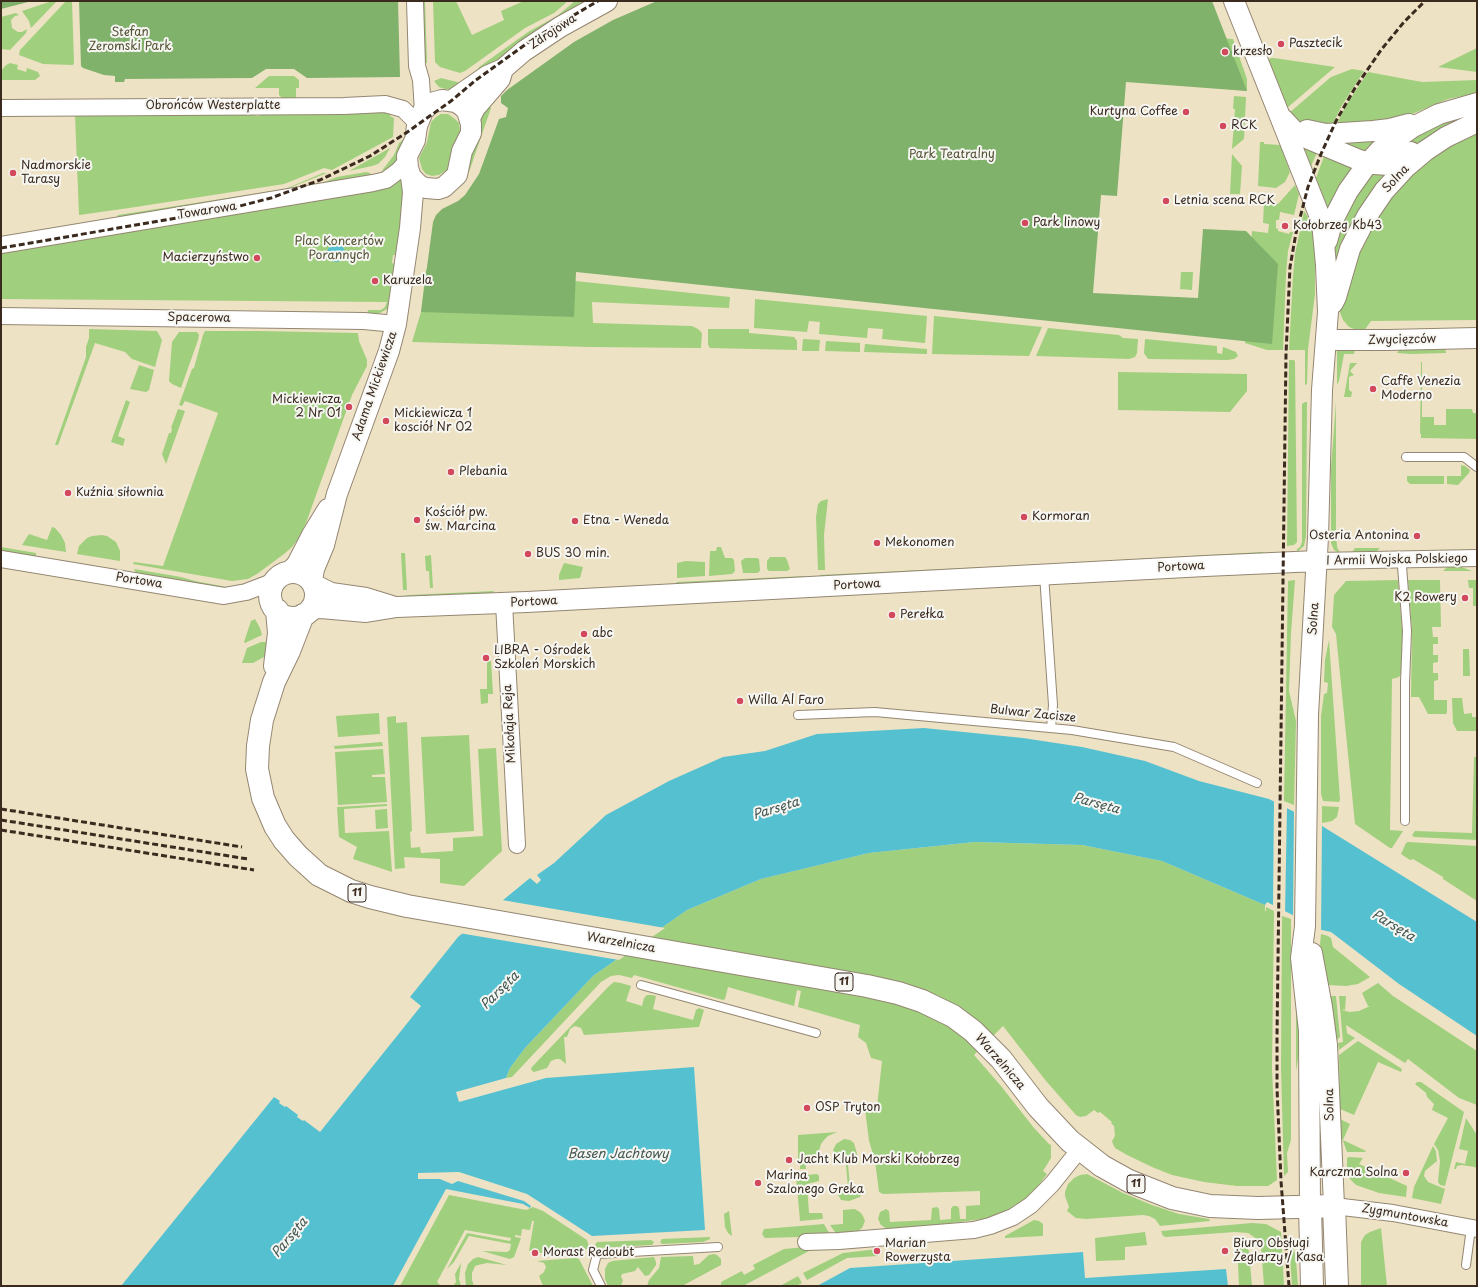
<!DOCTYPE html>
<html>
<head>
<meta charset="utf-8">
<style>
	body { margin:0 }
	#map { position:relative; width:1478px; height:1287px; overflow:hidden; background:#eee2c5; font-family:"Playpen Sans",sans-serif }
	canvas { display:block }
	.frame { position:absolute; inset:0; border:2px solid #3b2a1e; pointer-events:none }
</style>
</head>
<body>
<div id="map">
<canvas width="1478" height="1287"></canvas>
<div class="frame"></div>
</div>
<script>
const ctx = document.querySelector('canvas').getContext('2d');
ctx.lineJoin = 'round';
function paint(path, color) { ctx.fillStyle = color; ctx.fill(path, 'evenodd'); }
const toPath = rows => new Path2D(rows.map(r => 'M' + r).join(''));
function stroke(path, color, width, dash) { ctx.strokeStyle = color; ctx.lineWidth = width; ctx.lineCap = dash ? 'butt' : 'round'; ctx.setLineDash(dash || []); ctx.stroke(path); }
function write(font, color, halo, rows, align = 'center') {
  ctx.font = font + ' "Playpen Sans",sans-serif'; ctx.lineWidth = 4; ctx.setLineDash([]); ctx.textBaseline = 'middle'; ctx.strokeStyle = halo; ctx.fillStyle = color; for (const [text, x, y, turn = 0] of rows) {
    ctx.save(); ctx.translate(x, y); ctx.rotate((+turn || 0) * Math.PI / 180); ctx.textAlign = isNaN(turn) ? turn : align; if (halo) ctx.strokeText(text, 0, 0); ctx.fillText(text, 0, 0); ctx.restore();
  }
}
paint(toPath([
	[52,1,57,1,31,28,29,21,22,11],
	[66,1,72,1,74,63,73,65,43,64,19,55,20,50],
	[421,1,425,1,427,63,426,63,423,55],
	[433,1,456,1,472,35,504,20,501,11,524,1,568,1,554,13,525,28,465,71,460,73,440,67,435,62],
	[575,1,590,1,483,72,477,72,479,67,528,32,557,16],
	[16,13,19,15,15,16,11,20,12,28,18,32,22,32,27,29,26,33,10,50,1,49,1,17],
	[1191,36,1233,39,1247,79,1247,91,1227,89],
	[1477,48,1477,72,1438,67],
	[1271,58,1274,58,1335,67,1287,108,1268,60],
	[10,63,18,65,17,69,26,72,27,68,38,72,40,76,35,80,1,80,1,71,6,65],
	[1352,69,1364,71,1341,107,1331,128,1304,124,1289,113,1331,77],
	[1368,72,1422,82,1477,80,1477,93,1448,99,1400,119,1335,128,1345,107],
	[269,76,294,76,299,80,299,88,296,88,296,97,293,99,283,99,279,95,279,88,255,88],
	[441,78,465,84,455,89,445,89,439,87,434,81],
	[1234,96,1246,97,1244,139,1232,149,1235,109,1233,109],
	[486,103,491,108,469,172,466,171,475,146,479,123],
	[257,111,252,115,259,116,266,111,391,111,390,116,394,118,393,137,332,170,324,168,284,184,129,208,79,215,75,115],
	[441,114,448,114,455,119,459,123,460,131,447,170,439,175,432,176,426,174,422,169,419,158,427,142,431,122,436,117],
	[1477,114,1441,129,1411,147,1384,154,1428,125],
	[1477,127,1477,320,1371,321,1364,331,1359,331,1349,327,1343,320,1339,310,1346,274,1398,181],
	[1383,136,1368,156,1334,139],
	[405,138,397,159,392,166,381,172,394,155,399,143],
	[1301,140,1319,148,1311,166],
	[1260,142,1264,142,1264,144,1280,145,1290,172,1285,182,1276,188,1258,186],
	[390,148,385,157,378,164,372,166,349,171],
	[1326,151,1356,164,1328,209,1316,178],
	[1232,154,1242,166,1240,194,1230,194],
	[1368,171,1388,172,1334,271,1334,232],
	[366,172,370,173,372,177,311,187,337,177],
	[323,173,327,173,279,192,115,220,118,215,285,189],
	[402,178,408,198,396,255,393,255,392,263,395,264,390,304,387,309,380,313,367,314,368,310,381,310,385,307,387,302,1,299,1,252],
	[1295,185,1299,194,1294,215,1280,212,1279,220,1276,220,1276,228,1278,229,1278,231,1289,234,1290,232,1293,232,1288,251,1286,274,1283,350,1267,350,1245,343,1252,231,1268,233,1269,224,1263,223,1264,202,1278,204],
	[1304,211,1310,220,1315,238,1315,294,1308,349,1307,384,1305,385,1305,350,1289,350,1293,276,1295,254],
	[430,266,730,297,729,308,592,302,593,323,692,326,698,329,702,333,701,348,590,347,412,342,421,312,426,270],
	[1181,272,1193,272,1192,290,1180,289],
	[755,299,927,316,925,343,882,339,883,329,868,328,867,338,819,334,820,322,809,321,807,332,754,328],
	[934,316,1042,327,1029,356,932,354],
	[1048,328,1119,335,1123,338,1138,339,1137,353,1135,357,1129,359,1036,356],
	[89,329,157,331,162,340,155,367,132,359,125,352,95,343,58,445,55,445,86,357,86,347,89,338],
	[708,329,749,329,749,333,794,337,797,341,797,350,710,348,708,345],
	[260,331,358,333,359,341,367,360,367,366,352,395,306,523,298,539,292,547,284,554,257,574,248,579,232,581,133,564,134,562,163,566,218,413,185,401,182,406,179,405,192,369,194,368,203,335,205,331],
	[179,332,197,332,199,335,198,340,181,388,172,384,169,381,172,342],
	[803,339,820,340,819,351,802,351],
	[1145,339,1217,346,1217,353,1222,354,1223,347,1236,352,1238,356,1234,359,1227,360,1148,359,1144,353],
	[826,341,860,343,860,352,825,351],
	[865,344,927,349,927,354,864,352],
	[1441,348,1445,348,1446,353,1411,354,1397,353,1400,349,1434,349,1439,350],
	[1355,349,1354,354,1344,354,1339,381,1337,385,1337,351,1339,350],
	[1289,360,1294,360,1295,362,1297,542,1294,545,1287,546],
	[1421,362,1422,362,1422,417,1434,417,1434,425,1446,425,1446,409,1472,409,1473,413,1477,413,1477,439,1421,438,1421,434,1420,433],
	[1350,363,1357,363,1350,371,1354,375,1349,377,1349,390,1352,392,1351,397,1344,397],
	[139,365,154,370,149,390,146,392,130,389],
	[1118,372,1247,374,1247,391,1230,412,1118,410],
	[126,400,130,402,118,436,125,439,123,446,111,442],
	[1305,402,1307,402,1306,536,1304,546,1297,552,1297,549,1300,547,1302,542,1302,404],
	[1336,402,1336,534,1337,547,1340,553,1334,550,1331,543,1331,468],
	[178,409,185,411,166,464,162,454,169,433,171,433,172,429,171,428],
	[1461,465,1465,466,1470,470,1469,473,1458,485,1447,484,1447,476,1461,476],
	[1407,476,1444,476,1444,484,1410,484,1407,481],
	[828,499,824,535,825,570,818,570,816,517,818,504,821,501],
	[52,527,55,528,61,535,65,543,66,552,22,545,29,534,47,540],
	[102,535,107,536,116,542,120,551,120,561,77,554,79,546,87,538,92,536],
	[1,547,36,553,36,559,1,553],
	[717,547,721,547,725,558,732,558,734,560,735,571,732,574,709,576,710,551,716,551],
	[1355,548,1380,548,1375,553,1351,554],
	[1262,552,1268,555,1000,569,997,567],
	[401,553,405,553,407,590,403,590],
	[431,555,433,588,430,588,429,571,426,571,425,556],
	[770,557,785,557,787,560,790,569,787,571,769,571,767,569,767,561],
	[745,558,757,558,759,559,760,570,759,572,757,573,743,573,741,561],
	[686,561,705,562,705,576,677,578,677,563],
	[564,563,583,567,580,578,559,580,559,575],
	[1449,565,1456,565,1472,571,1443,571],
	[984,567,984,569,821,577,819,575],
	[134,569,181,577,195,581,232,588,225,588,136,573],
	[805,576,802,579,679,585,676,582],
	[1295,580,1291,633,1289,691,1296,721,1294,805,1284,801,1288,581],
	[1398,580,1402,629,1402,672,1399,677,1392,679,1390,830,1403,831,1392,848,1390,848,1355,824,1336,634,1332,627,1334,595,1346,581],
	[1408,580,1440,580,1441,627,1432,627,1433,637,1438,637,1438,644,1433,644,1433,655,1438,655,1438,662,1433,663,1433,673,1438,673,1438,680,1434,681,1434,700,1447,700,1447,712,1446,714,1428,714,1419,697,1411,697,1412,630],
	[1468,580,1477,580,1477,606,1473,606,1473,588,1469,588],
	[494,591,493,593,393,598,409,595],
	[255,619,260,628,262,635,245,643,244,642,251,621],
	[1329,640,1340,800,1339,802,1323,801,1321,794,1321,716,1324,694,1327,693,1328,683,1324,682,1325,660],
	[261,642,272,642,268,652,264,657,253,663,242,663,247,648],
	[1463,649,1469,649,1470,676,1463,676],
	[487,661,491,661,493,694,488,694,488,703,481,704,480,689,487,689],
	[1452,698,1462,698,1464,714,1472,713,1472,717,1477,717,1477,731,1457,731,1453,723],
	[379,713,380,734,338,737,336,716],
	[396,716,396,723,407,722,412,831,410,832,411,848,420,847,421,853,453,851,453,838,483,836,478,749,496,748,502,851,464,886,440,883,440,859,404,857,405,868,395,869,387,717],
	[469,735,474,831,426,834,421,737],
	[382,742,383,746,335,749,334,746],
	[383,749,385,774,372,775,372,777,385,777,387,802,338,805,335,752],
	[1474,757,1477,757,1477,840,1414,837,1412,835,1415,831,1472,833],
	[387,804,387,806,344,809,345,833,389,831,392,872,353,859,357,847,339,837,337,807],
	[1322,806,1339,807,1337,817,1332,821,1322,823],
	[387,809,388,828,376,829,375,810],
	[975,842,1082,845,1162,861,1265,905,1265,911,1266,911,1266,907,1274,911,1272,1068,1277,1180,1268,1186,1237,1186,1204,1182,1172,1175,1152,1167,1127,1155,1115,1148,1113,1144,1112,1141,1115,1136,1114,1126,1111,1123,1112,1122,1100,1112,1098,1113,1094,1110,1086,1116,1080,1117,1076,1115,1046,1081,1003,1026,974,1055,1001,1086,1034,1128,1050,1145,1051,1144,1051,1158,1043,1171,1047,1174,1036,1189,1026,1198,1009,1209,999,1214,983,1219,967,1221,906,1229,887,1229,881,1225,878,1219,880,1212,886,1209,889,1211,890,1222,931,1220,932,1208,937,1207,939,1209,940,1220,951,1219,951,1209,953,1206,957,1206,959,1208,960,1219,966,1219,966,1206,980,1205,980,1191,883,1194,879,1192,875,1161,869,1141,865,1109,868,1107,877,1107,882,1061,871,1058,866,1043,858,1037,860,1025,798,1007,801,991,797,990,794,1006,728,987,725,999,723,1000,634,975,632,978,619,975,611,976,601,982,512,1077,506,1078,510,1068,525,1048,593,976,687,910,761,879,869,853],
	[1408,842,1477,846,1477,901,1443,879,1443,877,1413,859,1410,860,1401,854,1406,843],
	[1282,916,1291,919,1291,1140,1287,1153,1288,1172,1284,1176,1281,1068],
	[1321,934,1328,936,1331,938,1333,947,1370,977,1358,984,1346,986,1328,985,1320,945],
	[614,982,621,983,631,986,626,1001,642,1006,644,998,647,995,652,995,656,996,653,1009,693,1020,696,1010,699,1008,704,1010,699,1027,584,1035,581,1028,575,1026,570,1029,567,1037,564,1037,566,1064,560,1059,556,1059,551,1061,547,1068,534,1072,532,1071,531,1068,609,986],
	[1378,983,1393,996,1477,1051,1477,1105,1459,1098,1408,1059,1405,1063,1346,1025,1347,1033,1355,1038,1339,1050,1338,1043,1343,1042,1339,996,1346,996,1345,1010,1343,1009,1343,1010,1349,1012,1359,1011,1370,1006,1368,1006,1362,993],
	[1296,992,1301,1040,1296,1071],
	[1330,996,1336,996,1340,1037,1337,1040],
	[1358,1041,1402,1069,1401,1072,1378,1062,1354,1115,1340,1109,1339,1055],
	[1417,1082,1421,1082,1464,1112,1445,1186,1440,1185,1438,1182,1440,1161,1438,1150,1434,1144,1448,1118,1432,1110,1434,1104,1427,1097,1426,1093,1415,1084],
	[1466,1118,1477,1135,1477,1169,1475,1167,1461,1165,1457,1166,1456,1169,1454,1169,1456,1162,1465,1164,1468,1151,1459,1149],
	[1340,1119,1350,1124,1343,1140,1366,1151,1365,1152,1347,1152,1342,1138],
	[837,1132,828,1136,824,1140,821,1144,817,1158,805,1160,806,1169,800,1169,800,1161,798,1161,798,1135],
	[844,1139,850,1140,854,1143,859,1161,858,1163,848,1164,850,1188,860,1187,863,1190,860,1197,849,1201,841,1200,836,1191,837,1188,848,1188,845,1153,835,1153,833,1150,836,1144],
	[1433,1146,1436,1151,1437,1161,1425,1171,1424,1176,1428,1182,1445,1189,1441,1204,1412,1198,1414,1187],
	[1349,1157,1363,1158,1359,1164,1407,1186,1406,1197,1379,1193,1356,1185,1350,1179,1347,1174,1347,1158],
	[817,1174,819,1176,819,1181,807,1184,809,1213,822,1213,823,1218,822,1219,800,1221,796,1176],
	[1087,1174,1123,1193,1152,1205,1179,1214,1209,1219,1210,1221,1160,1226,1155,1219,1149,1216,1143,1215,1086,1219,1076,1218,1067,1211,1069,1207,1065,1196,1065,1192,1068,1184,1074,1178,1080,1175],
	[449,1195,526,1210,533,1207,543,1211,587,1240,589,1247,587,1249,576,1249,576,1251,545,1253,537,1253,536,1249,529,1251,534,1221,532,1221,530,1230,522,1229,521,1236,515,1235,515,1237,521,1238,514,1257,510,1259,482,1251,507,1252,510,1250,511,1244,469,1236,454,1262,447,1269,467,1233,510,1241,511,1238,465,1230,437,1282,441,1286,400,1286],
	[855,1209,861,1213,863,1216,865,1221,862,1228,857,1232,837,1235,830,1225,843,1224,843,1210],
	[729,1211,732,1236,728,1233,725,1227,724,1214],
	[1034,1220,1039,1221,1043,1224,1043,1236,1005,1238,1005,1236],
	[1252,1223,1266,1224,1281,1232,1284,1286,1264,1286,1261,1247,1254,1237,1248,1233,1235,1232,1166,1237,1163,1236,1161,1231],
	[824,1224,831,1236,765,1238,762,1234,764,1229],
	[1381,1228,1387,1286,1361,1286,1361,1242,1365,1235,1370,1232],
	[1145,1232,1147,1245,1125,1247,1125,1260,1096,1261,1095,1238],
	[710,1237,710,1239,703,1242,662,1244,660,1242,662,1239],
	[651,1240,654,1242,652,1245,597,1248,595,1245,597,1242],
	[1289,1240,1294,1249,1296,1259,1298,1286,1292,1286],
	[1237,1244,1245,1246,1249,1251,1252,1286,1239,1286],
	[806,1247,810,1249,809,1251,743,1286,721,1286,721,1282,742,1271,744,1275,755,1269,753,1265,784,1249],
	[878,1249,878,1256,847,1258,807,1280,803,1273,843,1253],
	[714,1254,717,1255,721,1259,721,1265,682,1286,647,1286,649,1280,659,1268,661,1257,693,1256,694,1265,699,1264,709,1255],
	[478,1257,507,1265,487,1263,478,1265,475,1266,472,1273,472,1280,474,1286,466,1286,465,1273,468,1264,473,1259],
	[654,1257,656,1262,656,1265,649,1275,645,1276,638,1267,635,1271,622,1274,621,1277,623,1280,621,1286,608,1286,605,1279,605,1269,608,1263,612,1261],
	[576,1258,579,1259,593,1286,543,1286,539,1276,544,1272,546,1267,544,1263,537,1261],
	[461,1263,459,1279,461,1286,453,1286,456,1282,455,1274],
	[798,1276,802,1283,796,1286,780,1286]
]), '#a0cf7d');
paint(toPath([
	[1,1,32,1,1,9],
	[79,1,398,1,400,77,307,78,294,69,266,69,252,78,125,79,124,82,115,82,115,76,104,75,83,68,81,66],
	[657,1,1212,1,1247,91,1126,82,1117,196,1101,195,1093,293,1198,298,1203,229,1246,231,1278,264,1272,344,576,272,574,317,421,312,433,222,436,215,442,209,458,201,465,195,479,174,499,119,506,117,508,108,501,103,501,96,507,90,574,42,613,20]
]), '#80b26c');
paint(toPath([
	'327 253a9 9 0 1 1 18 0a9 9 0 1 1-18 0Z',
	[924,728,1023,738,1082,747,1145,761,1199,781,1269,799,1322,826,1477,922,1477,1036,1399,984,1331,932,1322,930,1267,902,1265,905,1162,861,1082,845,975,842,869,853,761,879,687,910,593,976,525,1048,510,1068,506,1078,456,1092,459,1102,546,1078,694,1067,705,1230,592,1236,527,1194,459,1172,418,1173,418,1179,440,1179,452,1184,458,1181,524,1201,531,1206,530,1208,523,1204,446,1189,393,1286,121,1286,274,1097,280,1101,279,1103,285,1107,286,1106,298,1115,297,1117,303,1121,304,1120,320,1132,421,1006,410,997,458,937,530,878,537,884,541,880,537,875,554,863,606,815,669,781,723,757,765,751,817,734],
	[1083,1252,1085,1278,1226,1269,1228,1286,817,1286,850,1268]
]), '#55c1d0');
paint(toPath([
	[1274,799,1287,806,1285,914,1273,907],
	[1294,809,1322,824,1321,932,1293,918],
	[502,900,665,928,619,960,459,933]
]), '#eee2c5');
const service = toPath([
	[1406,457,1464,457,1477,467],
	[1402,566,1407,631,1405,683,1405,821],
	[1044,575,1053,705,1051,728],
	[798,715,875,712,1072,730,1174,747,1257,783],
	[641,985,816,1033],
	[1466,1265,1471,1228],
	[601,1286,593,1270,597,1254,718,1247]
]);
const minor = toPath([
	[415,1,417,66,421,80,423,111],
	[1,108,344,106,385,104,403,109,414,120,417,126],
	[1,245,373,183,386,180,398,171,407,161],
	[1,316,364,321,396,324],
	[1,559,224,596,246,592,275,581],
	[1317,561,1477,558],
	[504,603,517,845],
	[1334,1206,1393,1213,1477,1229],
	[806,1242,839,1241,974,1230,990,1226,1013,1217,1031,1205,1052,1184,1080,1149]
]);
const tertiary = toPath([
	[1234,1,1322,222,1326,265,1328,312,1322,390,1318,537,1308,715,1305,926,1301,958,1309,1031,1310,1207],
	[442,100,456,102,462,106,467,111,471,124,471,133,462,151,457,175,444,187,438,189,426,188,420,186,411,177,408,168,407,156,415,140,417,126,423,111,431,103,442,100],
	[451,101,487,76,503,69,524,51,560,27,607,1],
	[470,118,475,108,500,79,503,69],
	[1283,119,1297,134,1359,160,1374,164,1389,165,1398,161,1411,152],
	[1307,130,1326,134,1373,131,1390,129,1409,124],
	[1327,241,1333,220,1348,191,1368,163,1380,150,1413,127,1439,114,1477,103],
	[1333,303,1336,297,1350,249,1367,216,1384,191,1406,167,1425,151,1446,137,1477,122],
	[1326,340,1388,340,1477,338],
	[290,572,297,564,312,535,328,509],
	[312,581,314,569,324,545,337,494,389,351,396,324,410,228,413,192,411,177],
	[313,584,331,593,366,598,392,606],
	[310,609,321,608,366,612,397,607,527,602,1205,566,1317,561],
	[1312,953,1322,1007,1327,1045,1334,1206]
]);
const primary = toPath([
	'270 595a23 23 0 1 1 46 0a23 23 0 1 1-46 0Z',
	[303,615,289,651,274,682,262,720,258,746,257,769,263,798,275,826,284,840,298,856,319,875,351,891,370,897,407,906,867,986,898,993,922,1001,953,1016,973,1031,1001,1059,1038,1107,1070,1141,1102,1166,1129,1181,1172,1198,1210,1206,1258,1208,1334,1206,1337,1286],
	[275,666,279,633,277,610],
	[1310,1207,1312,1286]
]);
stroke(service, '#948672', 10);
stroke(minor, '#948672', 18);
stroke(tertiary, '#948672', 22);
stroke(primary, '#948672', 24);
stroke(service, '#fff', 8);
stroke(minor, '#fff', 16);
stroke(tertiary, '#fff', 20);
stroke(primary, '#fff', 22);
stroke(toPath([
	[1,248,224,210,271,198,320,180,370,156,406,133,451,101,476,80,533,39,598,1],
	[1,809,242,847],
	[1,820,248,859],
	[1,830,254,870],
	[1289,1286,1281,1181,1277,1088,1277,1036,1286,354,1290,267,1296,233,1308,187,1321,154,1336,121,1355,88,1381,50,1404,22,1425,1]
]), '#3b2a1e', 3, [6, 3]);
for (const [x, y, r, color] of [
	[1281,44,4,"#d1495b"],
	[1225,52,4,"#d1495b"],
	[1186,112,4,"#d1495b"],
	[1223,126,4,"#d1495b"],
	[13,173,4,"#d1495b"],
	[1166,201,4,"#d1495b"],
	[1025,223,4,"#d1495b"],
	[1285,226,4,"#d1495b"],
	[257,258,4,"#d1495b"],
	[375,281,4,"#d1495b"],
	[1373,389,4,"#d1495b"],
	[349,407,4,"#d1495b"],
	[386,421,4,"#d1495b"],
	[451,472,4,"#d1495b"],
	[68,493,4,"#d1495b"],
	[1024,517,4,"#d1495b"],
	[417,520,4,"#d1495b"],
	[575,521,4,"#d1495b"],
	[1417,536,4,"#d1495b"],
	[877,543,4,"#d1495b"],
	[528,554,4,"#d1495b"],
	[1465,598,4,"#d1495b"],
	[892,615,4,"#d1495b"],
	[584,634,4,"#d1495b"],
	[486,658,4,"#d1495b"],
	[740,701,4,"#d1495b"],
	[807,1108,4,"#d1495b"],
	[789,1160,4,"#d1495b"],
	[1406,1173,4,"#d1495b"],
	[758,1183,4,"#d1495b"],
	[877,1251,4,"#d1495b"],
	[1225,1251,4,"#d1495b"],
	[535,1253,4,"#d1495b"]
]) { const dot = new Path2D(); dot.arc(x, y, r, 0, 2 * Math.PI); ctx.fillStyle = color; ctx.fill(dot); stroke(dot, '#f6f6f2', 1.5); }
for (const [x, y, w] of [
	[357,893,18],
	[844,982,18],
	[1136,1184,18]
]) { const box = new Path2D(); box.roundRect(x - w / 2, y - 9, w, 18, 3); ctx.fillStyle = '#f6f6f2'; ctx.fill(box); stroke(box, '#3b2a1e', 1); }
write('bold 11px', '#3b2a1e', null, [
	["11",357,893],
	["11",844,982],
	["11",1136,1184]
]);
write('12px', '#3b2a1e', '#f6f6f2', [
	["Zdrojowa",553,32,-33],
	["Obrońców Westerplatte",213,106],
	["Solna",1396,179,-47],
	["Towarowa",207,211,-9],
	["Spacerowa",199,318,1],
	["Zwycięzców",1402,340,-1],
	["Adama Mickiewicza",375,386,-71],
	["I Armii Wojska Polskiego",1397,560,-1],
	["Portowa",1181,567,-3],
	["Portowa",139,581,9],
	["Portowa",857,585,-3],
	["Portowa",534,602,-3],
	["Solna",1314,619,-86],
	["Bulwar Zacisze",1033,714,6],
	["Mikołaja Reja",510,724,-93],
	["Warzelnicza",621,943,10],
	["Warzelnicza",1000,1062,49],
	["Solna",1330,1105,-91],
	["Zygmuntowska",1405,1216,10]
]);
write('12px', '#545336', '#f6f6f2', [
	["Stefan",130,33],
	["Zeromski Park",130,47],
	["Park Teatralny",952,155],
	["Plac Koncertów",339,242],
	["Porannych",339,256]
]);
write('12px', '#3b2a1e', '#f6f6f2', [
	["Pasztecik",1289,44],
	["krzesło",1233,52],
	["Kurtyna Coffee",1178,112,"right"],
	["RCK",1231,126],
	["Nadmorskie",21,166],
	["Tarasy",21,180],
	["Letnia scena RCK",1174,201],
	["Park linowy",1033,223],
	["Kołobrzeg Kb43",1293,226],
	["Macierzyństwo",249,258,"right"],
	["Karuzela",383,281],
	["Caffe Venezia",1381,382],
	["Moderno",1381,396],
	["Mickiewicza",341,400,"right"],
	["2 Nr 01",341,414,"right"],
	["Mickiewicza 1",394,414],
	["kosciół Nr 02",394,428],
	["Plebania",459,472],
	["Kuźnia siłownia",76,493],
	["Kościół pw.",425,513],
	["św. Marcina",425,527],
	["Kormoran",1032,517],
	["Etna - Weneda",583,521],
	["Osteria Antonina",1409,536,"right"],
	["Mekonomen",885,543],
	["BUS 30 min.",536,554],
	["K2 Rowery",1457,598,"right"],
	["Perełka",900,615],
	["abc",592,634],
	["LIBRA - Ośrodek",494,651],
	["Szkoleń Morskich",494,665],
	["Willa Al Faro",748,701],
	["OSP Tryton",815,1108],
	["Jacht Klub Morski Kołobrzeg",797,1160],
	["Karczma Solna",1398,1173,"right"],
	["Marina",766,1176],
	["Szalonego Greka",766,1190],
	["Marian",885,1244],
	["Rowerzysta",885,1258],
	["Biuro Obsługi",1233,1244],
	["Żeglarzy / Kasa",1233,1258],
	["Morast Redoubt",543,1253]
], 'left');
write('italic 13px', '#435753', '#f6f6f2', [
	["Parsęta",1096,804,15],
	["Parsęta",776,809,-17],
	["Parsęta",1393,926,31],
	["Parsęta",500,991,-45],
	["Basen Jachtowy",618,1154],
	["Parsęta",290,1238,-50]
]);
</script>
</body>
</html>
